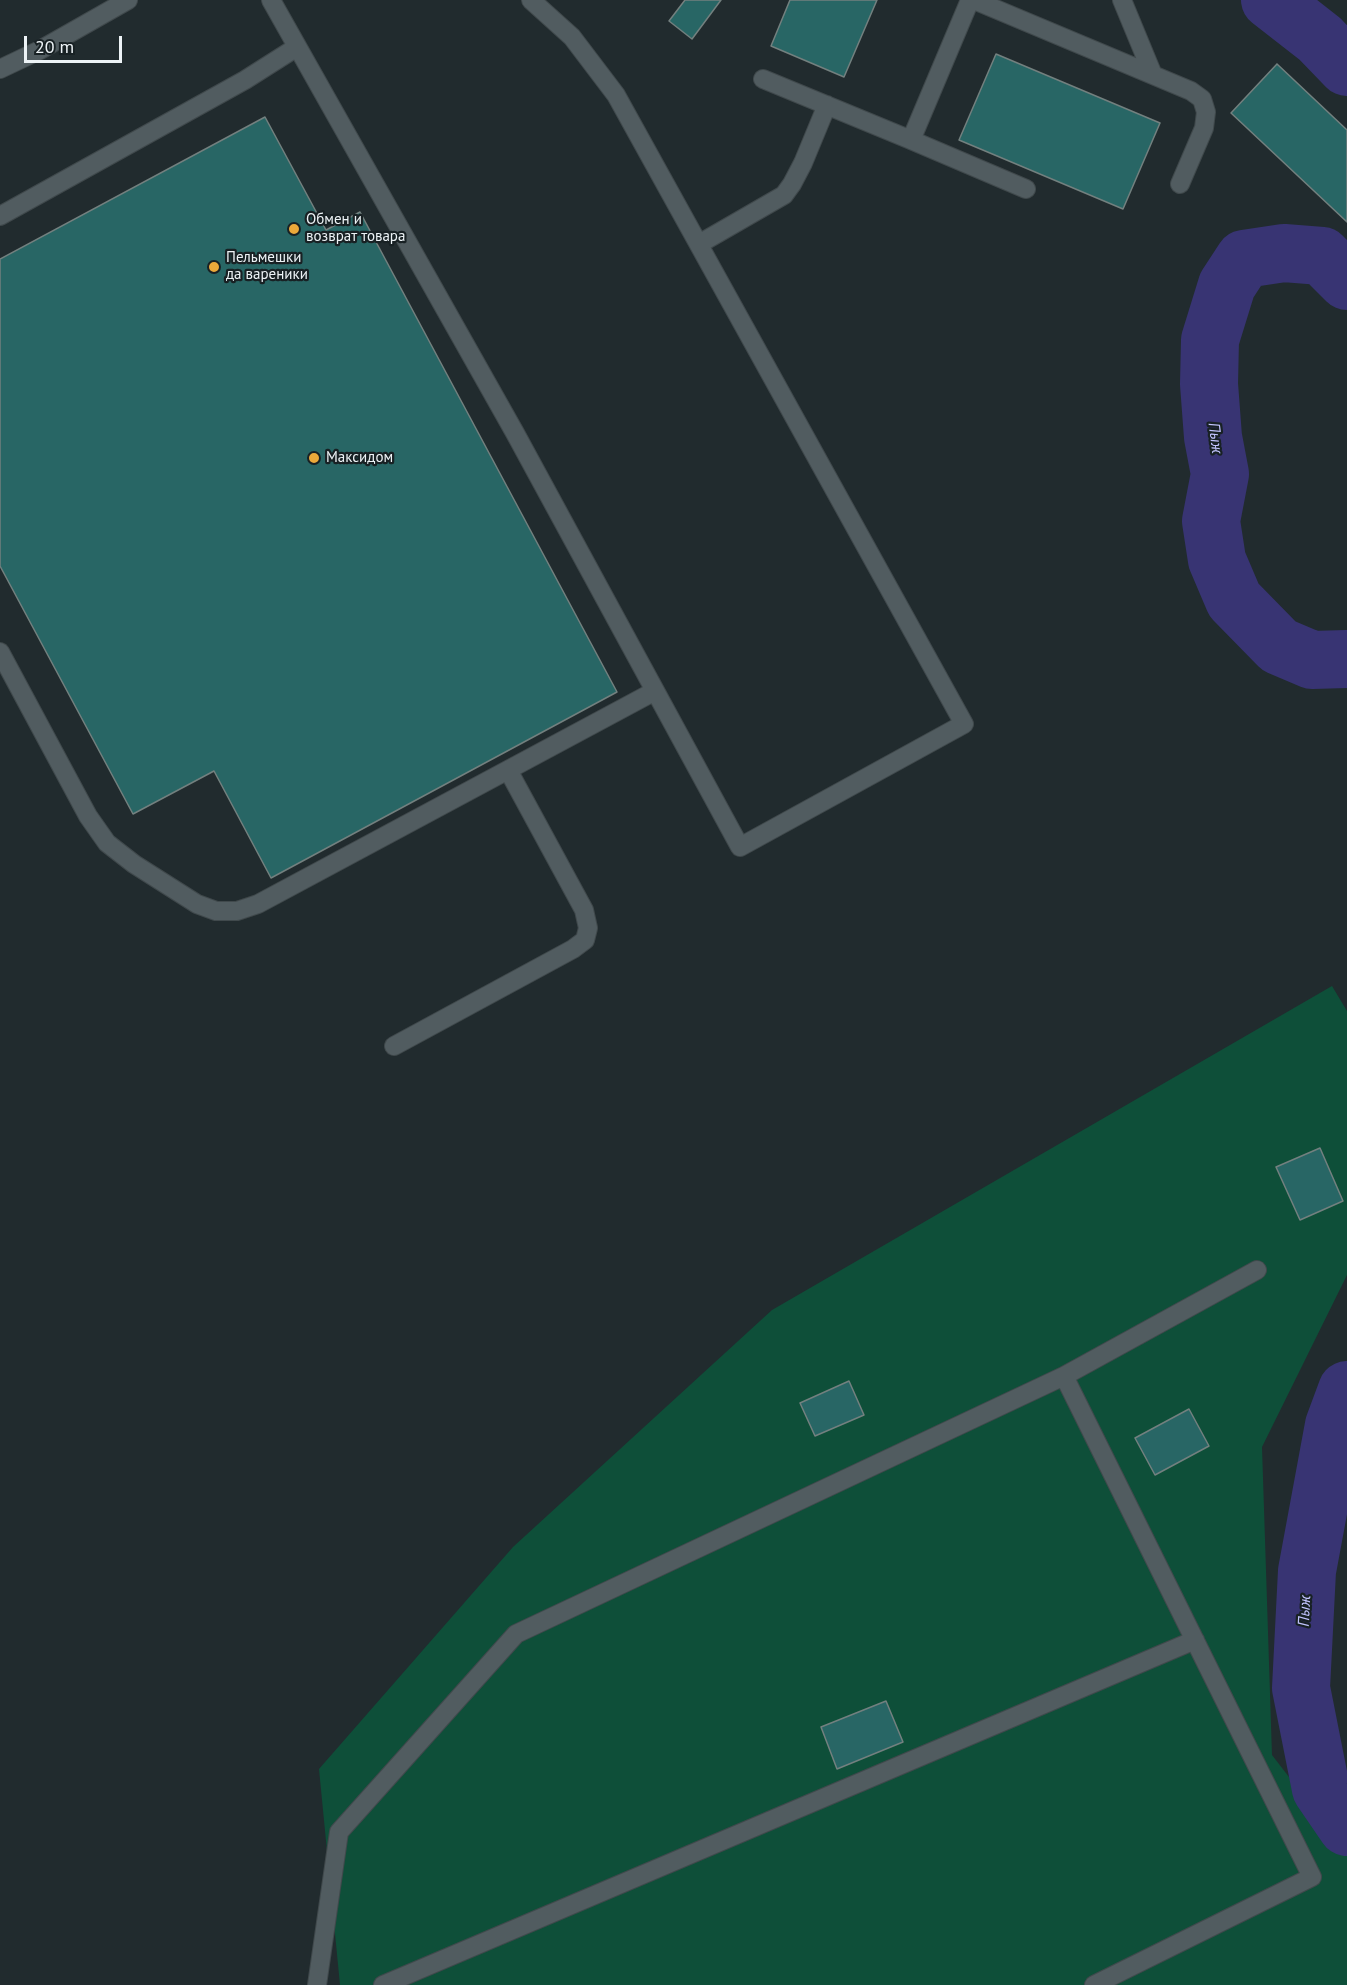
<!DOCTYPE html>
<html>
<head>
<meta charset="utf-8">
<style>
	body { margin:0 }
	#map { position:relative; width:1347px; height:1985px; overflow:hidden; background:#212b2e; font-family:"PT Sans",sans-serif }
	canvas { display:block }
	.scale { position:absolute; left:24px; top:36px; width:98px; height:27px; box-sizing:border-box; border:3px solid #edf3f6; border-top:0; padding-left:8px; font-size:18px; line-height:21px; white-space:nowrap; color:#edf3f6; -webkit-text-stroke:4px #182124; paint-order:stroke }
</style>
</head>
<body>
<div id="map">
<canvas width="1347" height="1985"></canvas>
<div class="scale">20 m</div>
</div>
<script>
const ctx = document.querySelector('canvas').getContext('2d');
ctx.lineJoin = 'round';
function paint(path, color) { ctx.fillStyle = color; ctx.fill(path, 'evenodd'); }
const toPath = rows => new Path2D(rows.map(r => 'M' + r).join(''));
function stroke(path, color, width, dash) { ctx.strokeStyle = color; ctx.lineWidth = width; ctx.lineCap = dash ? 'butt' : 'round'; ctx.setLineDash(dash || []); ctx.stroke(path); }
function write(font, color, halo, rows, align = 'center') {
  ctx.font = font + ' "PT Sans",sans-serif'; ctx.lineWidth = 4.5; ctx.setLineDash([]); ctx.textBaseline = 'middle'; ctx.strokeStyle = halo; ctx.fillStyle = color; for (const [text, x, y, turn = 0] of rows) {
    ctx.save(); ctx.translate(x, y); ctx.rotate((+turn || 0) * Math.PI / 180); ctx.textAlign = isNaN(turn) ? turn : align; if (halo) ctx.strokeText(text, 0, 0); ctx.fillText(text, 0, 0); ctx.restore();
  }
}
paint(toPath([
	[1332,986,1347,1011,1347,1275,1262,1447,1272,1755,1347,1852,1347,1985,340,1985,319,1769,513,1547,772,1310]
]), '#0e4f39');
stroke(toPath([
	[1270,0,1320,39,1347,67],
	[1347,281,1322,256,1284,253,1244,259,1227,285,1210,340,1209,384,1213,437,1220,474,1211,521,1217,560,1234,600,1279,646,1312,660,1347,659],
	[1347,1390,1334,1425,1307,1571,1301,1688,1321,1789,1347,1827]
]), '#383473', 58);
const building = toPath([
	[685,0,721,0,692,39,669,21,685,0],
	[790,0,877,0,844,77,771,46,790,0],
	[996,54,1160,123,1123,209,959,140,996,54],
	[1277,64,1347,130,1347,222,1231,113,1277,64],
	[265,117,326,230,360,212,617,692,271,878,214,771,133,814,0,566,0,259,265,117],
	[1320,1148,1343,1201,1300,1220,1276,1167,1320,1148],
	[849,1381,864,1415,815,1436,800,1403,849,1381],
	[1189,1409,1209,1446,1155,1475,1135,1438,1189,1409],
	[886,1701,903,1742,837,1769,821,1727,886,1701]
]);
paint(building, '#286665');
stroke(building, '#73807f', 1.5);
const minor = toPath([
	[271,0,515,433,740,847,964,724,616,95,572,37,531,0],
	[970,0,911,140,1026,189],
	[974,0,1191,91,1202,99,1206,112,1204,128,1180,184],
	[1122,0,1153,75],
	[0,69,40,50,128,0],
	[763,79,911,140],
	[0,216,245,80,297,47],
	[699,244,784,195,792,184,803,163,827,105],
	[0,652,88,816,107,843,134,864,197,904,216,911,237,911,258,904,655,691],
	[394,1046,573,949,585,940,588,928,584,910,508,770],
	[1064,1376,1312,1877,1094,1985],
	[317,1985,339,1832,516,1634,1064,1376,1257,1270],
	[383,1985,1195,1640]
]);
stroke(minor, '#40494c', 20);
stroke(minor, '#515c60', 18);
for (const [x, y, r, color] of [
	[294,229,6,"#eba93a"],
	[214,267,6,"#eba93a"],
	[314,458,6,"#eba93a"]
]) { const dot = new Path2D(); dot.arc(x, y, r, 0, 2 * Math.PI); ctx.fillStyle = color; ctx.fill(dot); stroke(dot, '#182124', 2); }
write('15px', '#edf3f6', '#182124', [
	["Обмен и",306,220],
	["возврат товара",306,237],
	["Пельмешки",226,258],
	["да вареники",226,275],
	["Максидом",326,458]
], 'left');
write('italic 16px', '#c1c3fd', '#182124', [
	["Пыж",1215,438,83],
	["Пыж",1305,1611,-87]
]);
</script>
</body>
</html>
